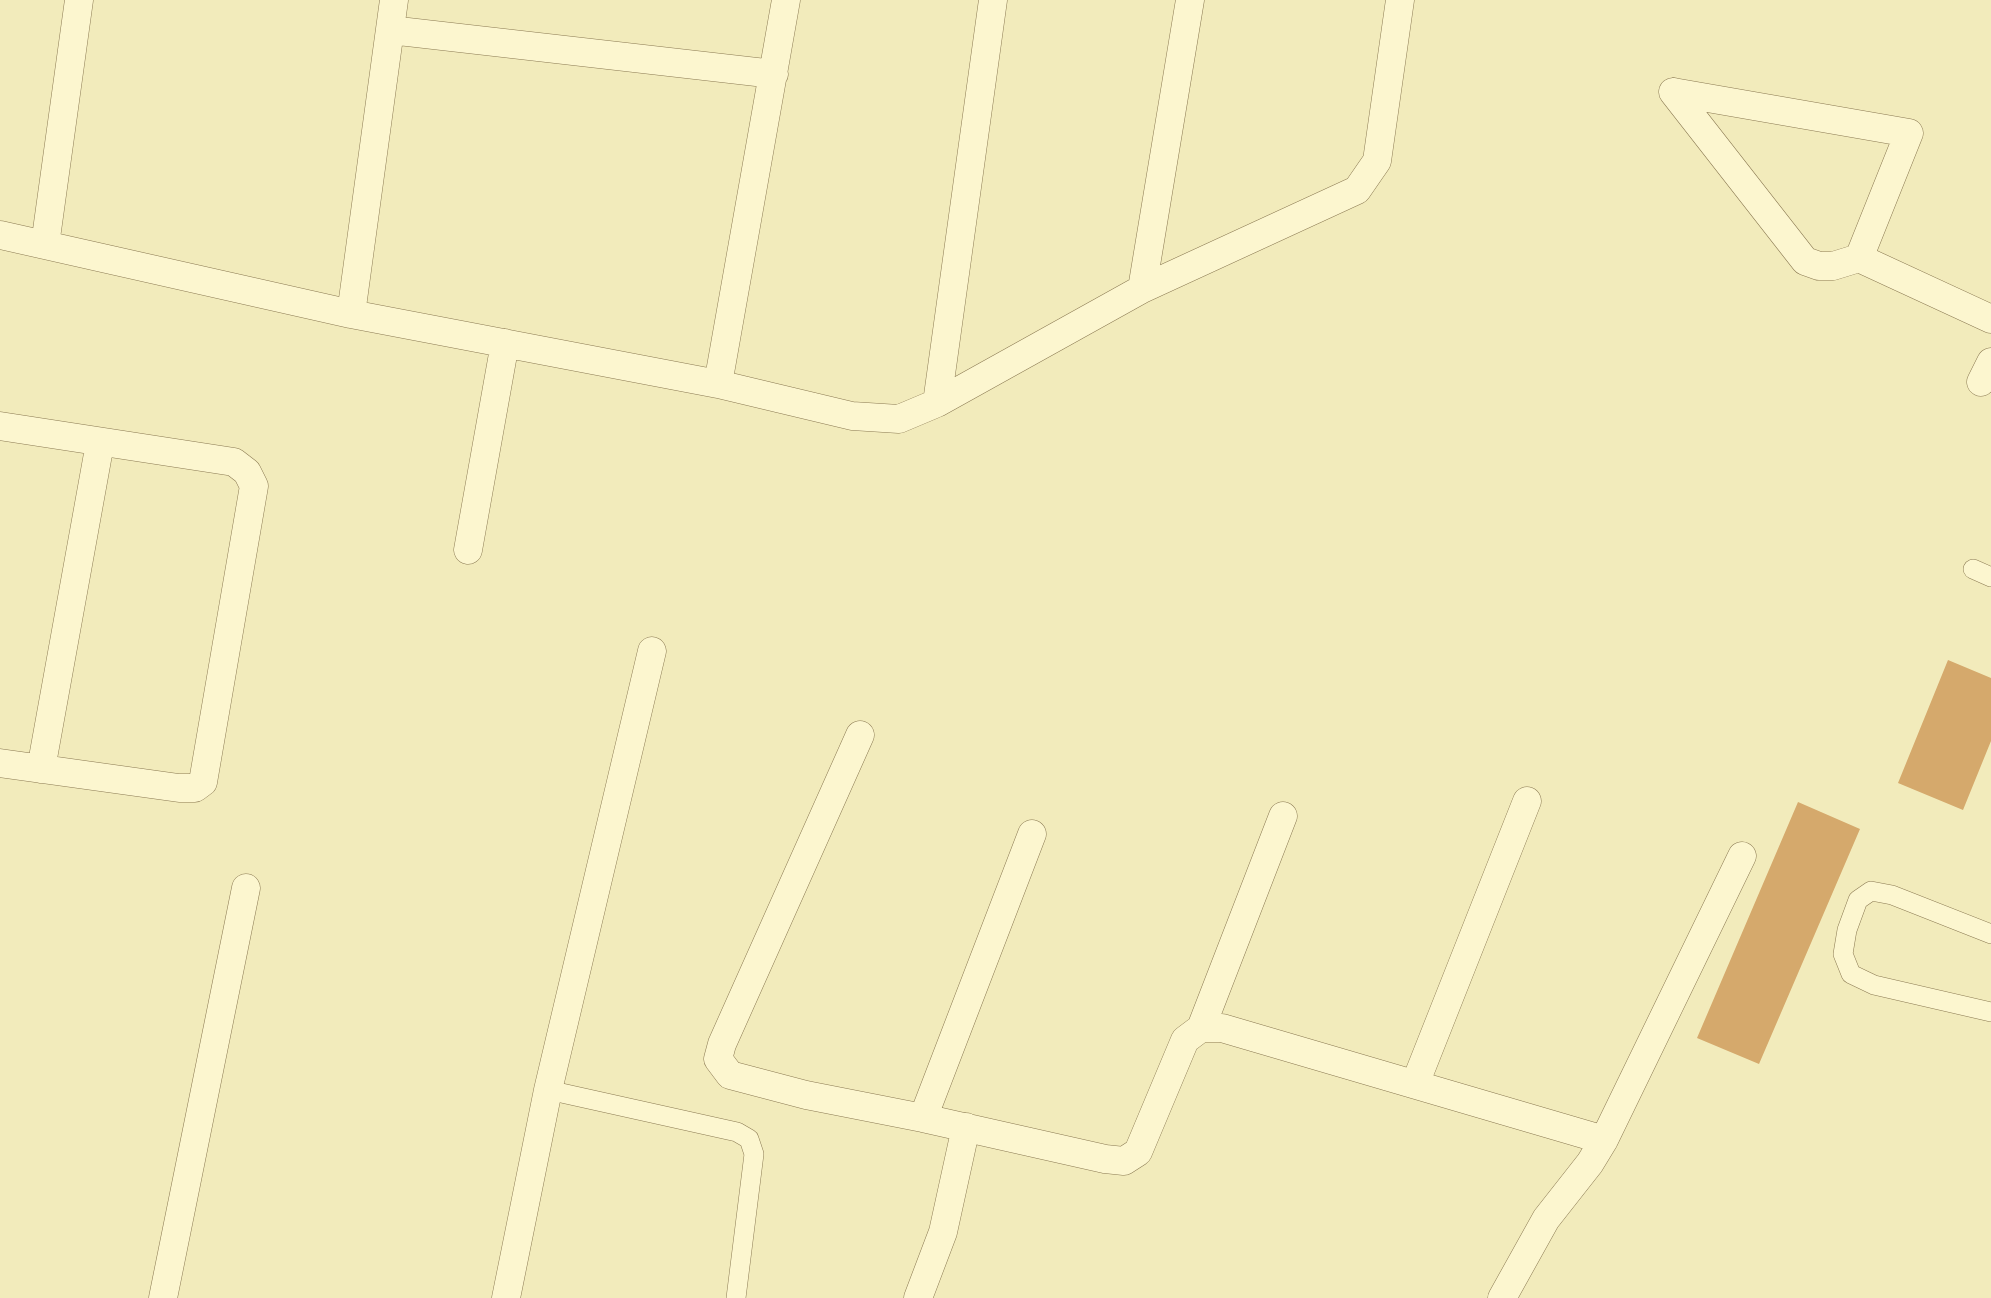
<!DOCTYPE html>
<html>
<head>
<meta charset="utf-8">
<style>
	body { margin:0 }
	canvas { display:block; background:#f2ebbb }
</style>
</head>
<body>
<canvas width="1991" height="1298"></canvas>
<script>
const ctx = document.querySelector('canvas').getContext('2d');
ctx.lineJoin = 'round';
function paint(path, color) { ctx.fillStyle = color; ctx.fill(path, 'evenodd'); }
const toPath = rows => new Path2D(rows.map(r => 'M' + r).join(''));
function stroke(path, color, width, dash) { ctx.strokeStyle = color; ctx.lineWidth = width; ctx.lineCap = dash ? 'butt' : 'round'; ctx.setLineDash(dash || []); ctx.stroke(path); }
paint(toPath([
	[1948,660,1991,678,1991,741,1963,810,1898,783],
	[1798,802,1860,829,1759,1064,1697,1038]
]), '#d5a96c');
const service = toPath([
	[1973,569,1991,577],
	[1991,934,1892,895,1871,891,1858,900,1847,930,1843,954,1851,974,1874,985,1991,1012],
	[548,1090,737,1132,749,1139,754,1154,736,1298]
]);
const minor = toPath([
	[390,30,774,74],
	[1673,92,1805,261,1819,266,1833,266,1859,258,1991,319],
	[1673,92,1909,133,1859,258],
	[0,235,351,314,718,384,852,416,899,419,937,403,1142,289,1357,190,1377,161,1400,0],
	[45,245,79,0],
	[1142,289,1190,0],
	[351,314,394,0],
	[1981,382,1991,362],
	[718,384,786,0],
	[937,403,993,0],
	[0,426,234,462,247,472,254,486,203,782,195,788,179,788,0,763],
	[468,550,505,343],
	[860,735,722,1044,718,1059,730,1075,806,1095,923,1118,1105,1159,1124,1161,1138,1152,1185,1040,1201,1028,1222,1028,1604,1140],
	[41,769,100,443],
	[1201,1028,1283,816],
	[1415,1084,1527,801],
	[923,1118,1032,834],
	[163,1298,246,888],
	[506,1298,548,1090,652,651],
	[918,1298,943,1232,966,1127],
	[1502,1298,1546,1219,1590,1163,1604,1140,1742,856]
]);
stroke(service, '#8b7a53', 20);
stroke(minor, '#8b7a53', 29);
stroke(service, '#fcf6cf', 19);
stroke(minor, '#fcf6cf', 28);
</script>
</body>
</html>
